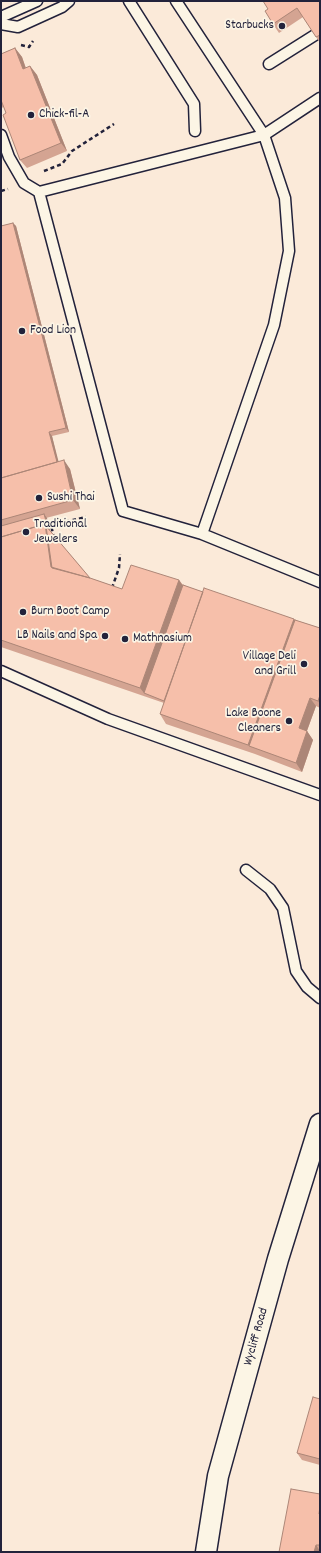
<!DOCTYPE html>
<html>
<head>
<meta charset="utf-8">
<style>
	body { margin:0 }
	#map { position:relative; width:321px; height:1553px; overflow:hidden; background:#fbead9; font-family:Dekko,sans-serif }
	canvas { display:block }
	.frame { position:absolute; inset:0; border:2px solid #22223b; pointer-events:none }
</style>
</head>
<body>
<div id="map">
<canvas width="321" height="1553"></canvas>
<div class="frame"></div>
</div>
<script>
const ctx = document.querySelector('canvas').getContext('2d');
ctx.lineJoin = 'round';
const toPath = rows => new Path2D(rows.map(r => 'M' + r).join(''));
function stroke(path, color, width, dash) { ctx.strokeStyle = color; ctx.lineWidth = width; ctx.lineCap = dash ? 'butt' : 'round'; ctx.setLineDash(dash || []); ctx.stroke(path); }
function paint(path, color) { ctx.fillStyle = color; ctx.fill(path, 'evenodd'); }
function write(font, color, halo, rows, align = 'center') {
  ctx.font = font + ' Dekko,sans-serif'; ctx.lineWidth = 3.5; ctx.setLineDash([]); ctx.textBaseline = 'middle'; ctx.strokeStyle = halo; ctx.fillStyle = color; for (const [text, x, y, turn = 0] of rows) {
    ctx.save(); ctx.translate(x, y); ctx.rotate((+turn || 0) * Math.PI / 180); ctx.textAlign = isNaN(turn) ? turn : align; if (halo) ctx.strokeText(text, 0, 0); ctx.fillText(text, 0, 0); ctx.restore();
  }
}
const lane = toPath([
	[129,1,194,104,195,131],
	[176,1,264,135,285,198,289,251,274,325,202,534,320,582],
	[1,17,37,1],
	[1,24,18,27,62,7,69,1],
	[269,64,315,35],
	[1,135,9,157,24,183,39,192],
	[202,534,123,511,39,192,264,135,320,98],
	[1,671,108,719,320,795],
	[246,870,270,889,283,908,296,971,307,987,320,998]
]);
const street = toPath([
	[206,1552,218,1476,278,1259,320,1124]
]);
stroke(lane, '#22223b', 13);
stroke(street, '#22223b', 23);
stroke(toPath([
	[21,45,29,47,33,41],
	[44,171,62,164,72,151,114,124],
	[1,191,8,189],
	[54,538,51,525,86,517],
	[112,588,119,568,120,554]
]), '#22223b', 2.5, [4, 3]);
stroke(lane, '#fcf5e5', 10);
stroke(street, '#fcf5e5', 20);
paint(toPath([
	[320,1,320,43,303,17,279,33,273,24,268,9],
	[15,48,22,57,26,68,30,66,37,75,67,151,27,168,20,160,4,107,1,108,1,54],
	[13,223,16,226,69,432,52,436,58,462,70,469,80,509,46,518,50,531,90,578,122,589,179,580,183,585,203,592,294,619,295,620,320,628,320,708,316,706,307,731,313,740,302,772,255,754,166,724,160,714,164,703,1,647,1,226],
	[320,1399,320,1465,302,1460,297,1453],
	[320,1494,320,1552,279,1552]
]), '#d4a492');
paint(toPath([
	[15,48,22,57,29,78,23,69],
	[30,66,37,75,67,151,61,143],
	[13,223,16,226,69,432,66,428],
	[49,432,52,436,61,471,58,467],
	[64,460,70,469,80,509,73,500],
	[44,514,47,518,51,533,56,570,51,567],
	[179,580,185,589,144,693,140,688],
	[294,619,301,629,249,746,248,745],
	[320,695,320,704,318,701],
	[310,698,316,706,305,736,299,728],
	[307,731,313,740,302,772,296,763],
	[316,1545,320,1551,320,1552,314,1552]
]), '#ac8677');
const building = toPath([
	[263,1,320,1,320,35,316,37,297,8,273,24,265,11,268,9,263,1],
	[15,48,23,69,30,66,61,143,20,160,3,115,6,113,1,100,1,54,15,48],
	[13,223,66,428,49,432,57,462,1,478,1,226,13,223],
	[64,460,73,500,1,520,1,478,64,460],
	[44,514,48,528,45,524,1,537,1,526,44,514],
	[45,524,51,567,90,578,122,589,131,565,179,580,140,688,1,640,1,537,45,524],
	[46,526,90,578,52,568,46,526],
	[183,585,203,592,164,701,144,693,183,585],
	[204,588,294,619,248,745,160,714,204,588],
	[295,620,320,628,320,695,318,701,310,698,299,728,307,731,296,763,249,746,295,620],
	[313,1397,320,1399,320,1459,297,1453,313,1397],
	[291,1489,320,1494,320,1506,319,1514,320,1514,320,1545,316,1545,314,1552,279,1552,291,1489]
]);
paint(building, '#f6bfaa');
stroke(building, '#ac8677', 1);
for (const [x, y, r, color] of [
	[282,26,4,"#22223b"],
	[31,115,4,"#22223b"],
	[22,331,4,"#22223b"],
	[39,498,4,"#22223b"],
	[26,532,4,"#22223b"],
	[23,612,4,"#22223b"],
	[105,636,4,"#22223b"],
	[125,639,4,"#22223b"],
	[304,664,4,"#22223b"],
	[289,721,4,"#22223b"]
]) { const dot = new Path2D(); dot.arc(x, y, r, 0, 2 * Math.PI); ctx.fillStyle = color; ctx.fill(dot); stroke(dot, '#fcf5e5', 1.5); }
write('13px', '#22223b', '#fcf5e5', [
	["Starbucks",274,26,"right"],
	["Chick-fil-A",39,115],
	["Food Lion",30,331],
	["Sushi Thai",47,498],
	["Traditional",34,525],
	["Jewelers",34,540],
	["Burn Boot Camp",31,612],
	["LB Nails and Spa",97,636,"right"],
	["Mathnasium",133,639],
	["Village Deli",296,657,"right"],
	["and Grill",296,672,"right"],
	["Lake Boone",281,714,"right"],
	["Cleaners",281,729,"right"]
], 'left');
write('13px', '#22223b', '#fcf5e5', [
	["Wycliff Road",257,1337,-74]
]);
</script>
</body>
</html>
